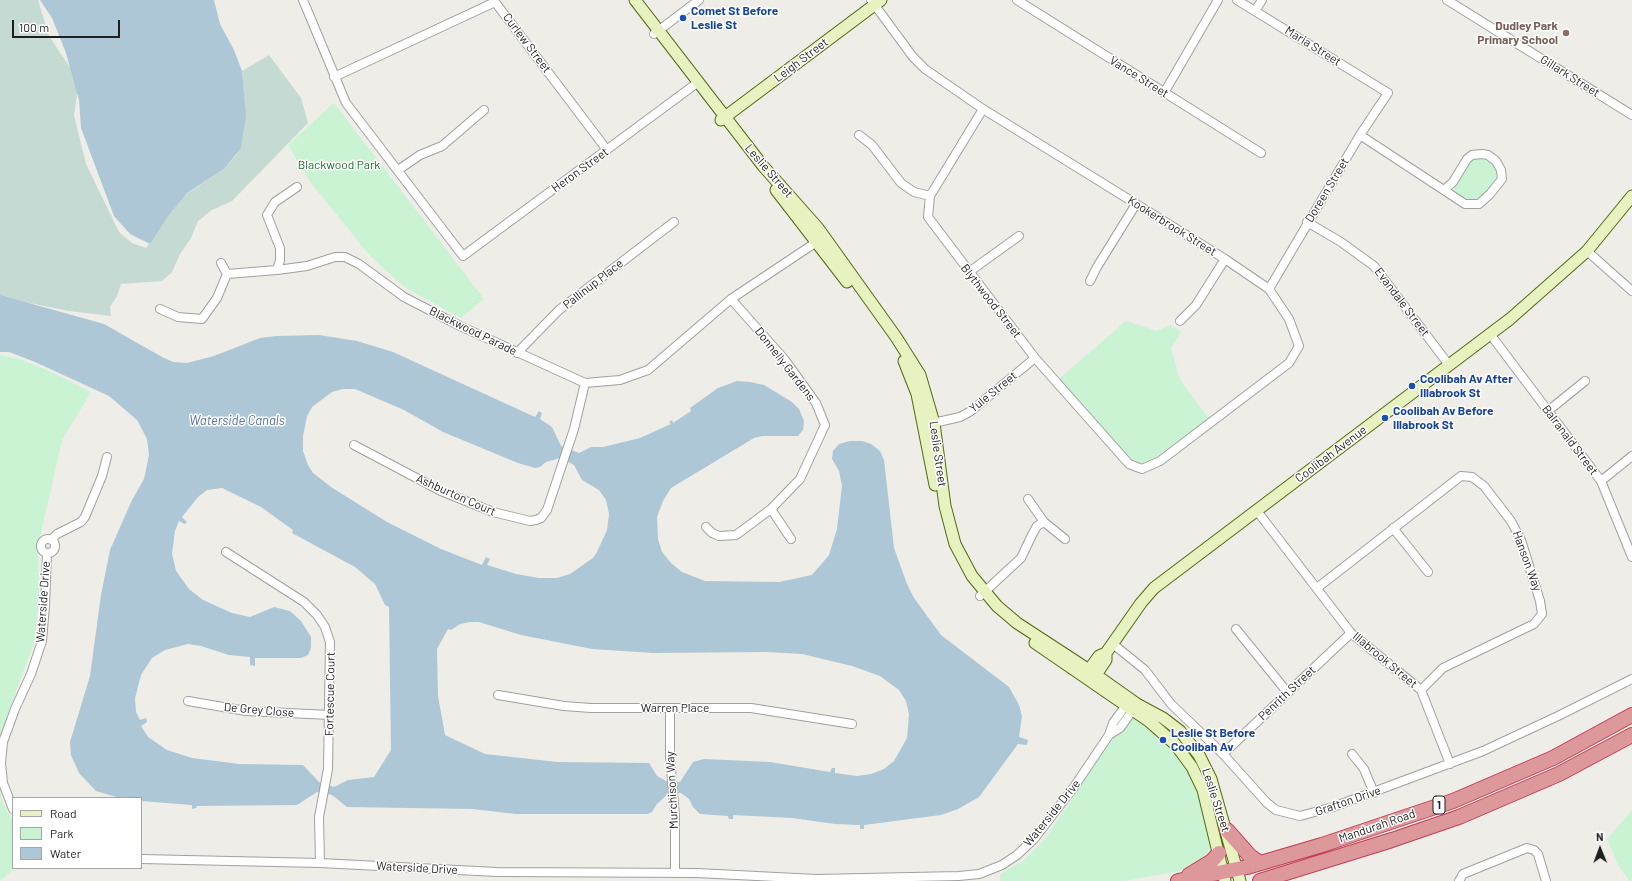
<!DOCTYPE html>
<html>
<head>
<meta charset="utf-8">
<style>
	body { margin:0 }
	#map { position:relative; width:1632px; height:881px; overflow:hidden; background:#eeede7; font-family:Barlow,sans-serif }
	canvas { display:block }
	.legend { position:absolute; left:12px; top:797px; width:130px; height:72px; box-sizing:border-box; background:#fff; border:1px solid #a5a5a5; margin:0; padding:5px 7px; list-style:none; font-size:12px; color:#1f1f1f }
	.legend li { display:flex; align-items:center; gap:8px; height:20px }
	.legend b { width:20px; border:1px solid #a5a5a5 }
	.north { position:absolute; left:1580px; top:829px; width:40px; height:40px; -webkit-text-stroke:3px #fff; paint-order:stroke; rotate:359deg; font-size:11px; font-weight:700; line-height:16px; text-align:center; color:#1f1f1f }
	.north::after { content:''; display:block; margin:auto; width:14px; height:18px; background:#1f1f1f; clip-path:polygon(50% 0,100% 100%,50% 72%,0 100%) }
	.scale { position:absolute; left:12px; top:20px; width:108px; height:18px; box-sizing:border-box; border:2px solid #1f1f1f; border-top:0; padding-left:5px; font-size:12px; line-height:14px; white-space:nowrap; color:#1f1f1f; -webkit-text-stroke:3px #fff; paint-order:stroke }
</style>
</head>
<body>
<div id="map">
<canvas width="1632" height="881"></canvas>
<ul class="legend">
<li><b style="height:5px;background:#e8f2c1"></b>Road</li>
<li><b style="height:11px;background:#c9f3d3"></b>Park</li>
<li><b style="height:11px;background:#adc7d6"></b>Water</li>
</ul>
<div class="north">N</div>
<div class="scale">100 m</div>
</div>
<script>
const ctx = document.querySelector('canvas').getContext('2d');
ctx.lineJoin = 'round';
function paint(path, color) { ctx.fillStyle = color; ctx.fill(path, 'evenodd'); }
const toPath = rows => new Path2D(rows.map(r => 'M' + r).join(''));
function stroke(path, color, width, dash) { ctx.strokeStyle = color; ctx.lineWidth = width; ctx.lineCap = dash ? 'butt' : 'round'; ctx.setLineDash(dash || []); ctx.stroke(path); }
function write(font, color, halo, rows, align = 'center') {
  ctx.font = font + ' Barlow,sans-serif'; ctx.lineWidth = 3; ctx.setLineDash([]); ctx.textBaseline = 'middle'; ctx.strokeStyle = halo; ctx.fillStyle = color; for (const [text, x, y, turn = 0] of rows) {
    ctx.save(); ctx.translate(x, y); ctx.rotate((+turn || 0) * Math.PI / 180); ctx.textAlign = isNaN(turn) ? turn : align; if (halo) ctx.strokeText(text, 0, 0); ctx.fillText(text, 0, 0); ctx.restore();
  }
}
paint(toPath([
	[0,0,38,0,49,36,79,81,74,115,86,164,119,232,132,243,146,248,179,199,224,169,236,155,245,107,242,71,269,55,301,98,308,123,232,201,212,210,198,221,191,238,180,254,172,272,162,281,121,284,117,296,110,307,111,316,69,311,0,297]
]), '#c6dad4');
paint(toPath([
	[334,103,484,299,461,318,406,288,371,257,311,183,288,145],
	[1475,158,1484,158,1491,161,1496,166,1499,177,1480,198,1477,200,1469,200,1455,193,1454,189,1466,167],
	[1126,321,1157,331,1170,325,1181,332,1171,348,1180,380,1209,419,1150,461,1141,463,1131,459,1123,452,1059,379],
	[0,355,20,359,49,371,91,392,62,440,38,546,39,594,35,640,0,735],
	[1132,718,1140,720,1174,747,1194,776,1202,801,1212,845,1203,860,1195,866,1175,872,1124,881,1000,881,1000,874,1023,861,1045,839,1111,741],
	[0,789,2,801,13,822,13,868,15,868,0,881],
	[1632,810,1632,881,1630,881,1619,867,1607,839]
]), '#c9f3d3');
paint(toPath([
	[40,0,214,0,220,24,234,50,242,71,246,116,241,148,224,169,187,193,168,216,150,244,130,234,114,216,81,128,79,100,66,53,52,18],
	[0,295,104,324,162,357,173,362,187,363,214,356,260,338,276,336,319,335,357,341,393,352,535,417,539,411,542,413,540,419,552,427,561,446,579,453,591,447,603,447,640,438,671,424,669,422,672,420,673,423,691,411,690,408,718,388,737,381,750,382,764,385,792,402,799,409,804,421,803,430,798,436,762,436,754,438,671,488,663,501,657,517,658,539,662,552,671,563,682,572,705,581,779,582,812,575,829,555,837,529,842,486,839,471,832,459,833,451,839,444,850,441,862,441,871,444,880,451,884,460,894,548,907,584,914,598,941,635,1009,687,1019,705,1022,716,1019,737,1028,740,1027,745,1018,744,979,797,958,809,941,815,864,825,864,829,860,829,860,825,835,824,792,818,733,815,733,819,729,819,728,816,700,814,693,807,689,799,681,793,669,793,657,804,652,812,648,814,516,814,472,809,347,807,332,795,317,792,297,805,197,806,196,808,192,809,192,805,141,801,141,798,120,798,96,791,79,773,71,755,70,742,90,676,101,595,110,550,132,500,144,479,149,455,147,439,137,420,109,396,35,362,9,352,0,352],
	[343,389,355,389,404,410,443,432,518,463,535,468,540,467,546,462,560,458,574,465,582,480,599,490,606,500,609,514,607,530,597,552,593,558,570,574,557,578,539,578,516,574,487,565,490,559,486,557,482,565,441,549,387,522,331,487,313,473,308,465,303,451,303,436,307,416,312,407,332,392],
	[222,488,261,507,293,530,292,533,355,567,375,584,385,605,389,607,391,750,374,777,348,780,334,787,319,782,303,765,239,764,192,758,167,750,148,737,141,726,147,722,146,718,140,720,136,712,135,698,141,675,152,658,165,650,188,644,201,646,229,655,250,657,250,665,255,666,255,658,301,658,308,655,311,648,311,637,301,621,290,611,274,607,250,617,232,613,203,600,189,589,176,571,172,554,175,531,179,521,185,524,187,522,182,517,198,497,207,490],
	[470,622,479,622,521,635,592,649,653,653,767,652,802,654,852,666,880,676,899,690,906,701,909,714,907,738,894,761,884,769,871,774,857,776,835,773,835,768,832,768,830,772,770,762,704,759,693,762,680,782,668,782,657,776,649,763,557,762,485,754,445,735,438,696,437,649,448,629,451,630,460,624]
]), '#adc7d6');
const street = toPath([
	[303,0,346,103,463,256,697,83],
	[871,0,913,57,925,69,983,109,1225,259,1269,289,1289,319,1299,346,1289,363,1160,461,1142,469,1129,464,1035,358,928,217,930,196,983,109],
	[1017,0,1261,153],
	[1237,0,1388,93,1360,135,1269,289],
	[1447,0,1632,115],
	[1255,11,1262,0],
	[654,34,699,0],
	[334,77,495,2,607,150],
	[1164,93,1218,0],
	[859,135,872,145,901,183,914,192,930,196],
	[1360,135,1465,204,1479,204,1490,194,1502,179,1501,170,1496,161,1488,155,1482,154,1472,155,1467,159,1453,182,1444,190],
	[398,170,420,155,442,146,484,110],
	[1307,222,1341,242,1374,266,1449,365],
	[1587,251,1632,291],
	[221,263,227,274],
	[277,270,280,260,280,248,267,215,275,202,297,187],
	[969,272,1019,236],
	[1090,281,1097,267,1136,204],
	[160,309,178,317,202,319,217,298,227,274,277,270,307,266,335,257,345,257,359,264,404,297,460,326,585,383,620,380,648,370,731,299,821,239],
	[1180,321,1196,305,1225,259],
	[1490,334,1601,481,1632,557],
	[517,353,559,310,674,222],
	[1548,411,1585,381],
	[929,424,960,417,971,411,1035,358],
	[354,445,441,491,493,512,530,521,536,520,541,518,547,510,574,429,585,383],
	[1601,481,1632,456],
	[1028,499,1044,522,1065,539],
	[771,509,791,539],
	[1257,511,1351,633,1421,690,1450,764],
	[706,527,712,533,719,536,736,535,771,509,800,479,825,425,816,403,785,360,731,299],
	[1393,528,1428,572],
	'41 546a7 7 0 1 1 14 0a7 7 0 1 1-14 0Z',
	[51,540,57,534,81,522,85,517,102,476,107,457],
	[226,552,304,602,317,615,325,627,330,642,328,769,319,817,320,863],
	[1317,588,1461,476,1472,477,1484,486,1511,521,1521,540,1540,601,1542,614,1534,624,1443,668,1421,690],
	[980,596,1021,558,1032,535,1037,526,1044,522],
	[1236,629,1288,693],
	[1113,644,1145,670,1171,704,1223,754,1267,803,1276,810,1300,816,1333,807,1483,751,1558,716,1632,679],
	[498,695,564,706,591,708,751,708,852,724],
	[188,701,246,711,330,715],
	[670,708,670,756,675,816,675,872],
	[1109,735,1120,728,1135,707],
	[1223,754,1351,633],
	[1352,754,1364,769,1374,793],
	[13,809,3,783,1,763,3,742,15,709,31,674,42,641,45,606,47,553],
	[141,859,320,863,497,872,697,873,816,879,959,876,979,874,1002,865,1017,855,1034,839,1074,787,1109,735,1113,723,1129,701],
	[1459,881,1463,874,1527,848,1534,850,1538,854,1546,881]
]);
const secondary = toPath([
	[635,0,763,166,818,228,896,337,920,375,934,423,945,506,955,544,972,576,997,606,1017,623,1089,670,1137,704,1163,718,1180,731,1199,755,1211,779,1240,881],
	[721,120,881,0],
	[776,190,847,282],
	[904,361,917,394,935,485],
	[1035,643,1150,722,1175,744,1192,767,1203,790,1225,881],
	[1085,675,1099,656,1106,653],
	[1092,681,1106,660,1106,653,1141,603,1154,588,1510,319,1587,251,1632,196]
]);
const highway = toPath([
	[1227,830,1250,856,1260,863],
	[1189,875,1212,861,1219,853],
	[1178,881,1247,867,1322,845,1453,801,1553,758,1632,715],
	[1260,881,1392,840,1459,817,1559,774,1632,735]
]);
stroke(street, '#a0a0a0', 10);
stroke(secondary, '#536913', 13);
stroke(highway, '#c43c56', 16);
stroke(street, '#fff', 8);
stroke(secondary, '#e8f2c1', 11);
stroke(highway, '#dc989b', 14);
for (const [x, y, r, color] of [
	[683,18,4,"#1a4fb4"],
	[1566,33,4,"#8d6e63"],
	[1412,386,4,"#1a4fb4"],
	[1385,418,4,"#1a4fb4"],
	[1163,740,4,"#1a4fb4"]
]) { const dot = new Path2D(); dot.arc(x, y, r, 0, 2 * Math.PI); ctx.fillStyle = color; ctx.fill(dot); stroke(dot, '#fff', 1.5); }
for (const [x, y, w] of [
	[1439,805,12]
]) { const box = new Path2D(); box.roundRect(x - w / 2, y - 9, w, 18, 3); ctx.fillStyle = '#fff'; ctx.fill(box); stroke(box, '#1f1f1f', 1); }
write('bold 11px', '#1f1f1f', null, [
	["1",1439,805]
]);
write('bold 12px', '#164399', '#fff', [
	["Comet St Before",691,11],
	["Leslie St",691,25],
	["Coolibah Av After",1420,379],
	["Illabrook St",1420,393],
	["Coolibah Av Before",1393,411],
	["Illabrook St",1393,425],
	["Leslie St Before",1171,733],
	["Coolibah Av",1171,747]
], 'left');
write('bold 12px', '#785e54', '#fff', [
	["Dudley Park",1558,26],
	["Primary School",1558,40]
], 'right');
write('12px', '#1f1f1f', '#fff', [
	["Curlew Street",527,43,53],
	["Maria Street",1313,46,32],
	["Leigh Street",801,60,-37],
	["Gillark Street",1570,76,32],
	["Vance Street",1139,77,32],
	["Heron Street",580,170,-36],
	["Leslie Street",769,171,49],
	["Doreen Street",1327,190,-59],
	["Kookerbrook Street",1172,226,32],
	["Pallinup Place",593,284,-38],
	["Blythwood Street",991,301,52],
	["Evandale Street",1402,302,53],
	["Blackwood Parade",473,331,26],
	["Donnelly Gardens",785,364,52],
	["Yule Street",993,392,-39],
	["Balranald Street",1570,440,53],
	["Leslie Street",938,454,82],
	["Coolibah Avenue",1331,454,-37],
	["Ashburton Court",456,495,24],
	["Hanson Way",1527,561,70],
	["Waterside Drive",43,602,-86],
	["Illabrook Street",1385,660,40],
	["Penrith Street",1287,693,-43],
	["Fortescue Court",330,694,-89],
	["Warren Place",675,708],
	["De Grey Close",259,710,5],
	["Murchison Way",672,790,-93],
	["Leslie Street",1216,800,72],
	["Grafton Drive",1348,801,-19],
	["Waterside Drive",1052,813,-51],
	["Mandurah Road",1377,826,-19],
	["Waterside Drive",417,868,3]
]);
write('12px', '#1a702e', '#fff', [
	["Blackwood Park",339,165]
]);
write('italic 13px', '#5772a3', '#fff', [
	["Waterside Canals",237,421]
]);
</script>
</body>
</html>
